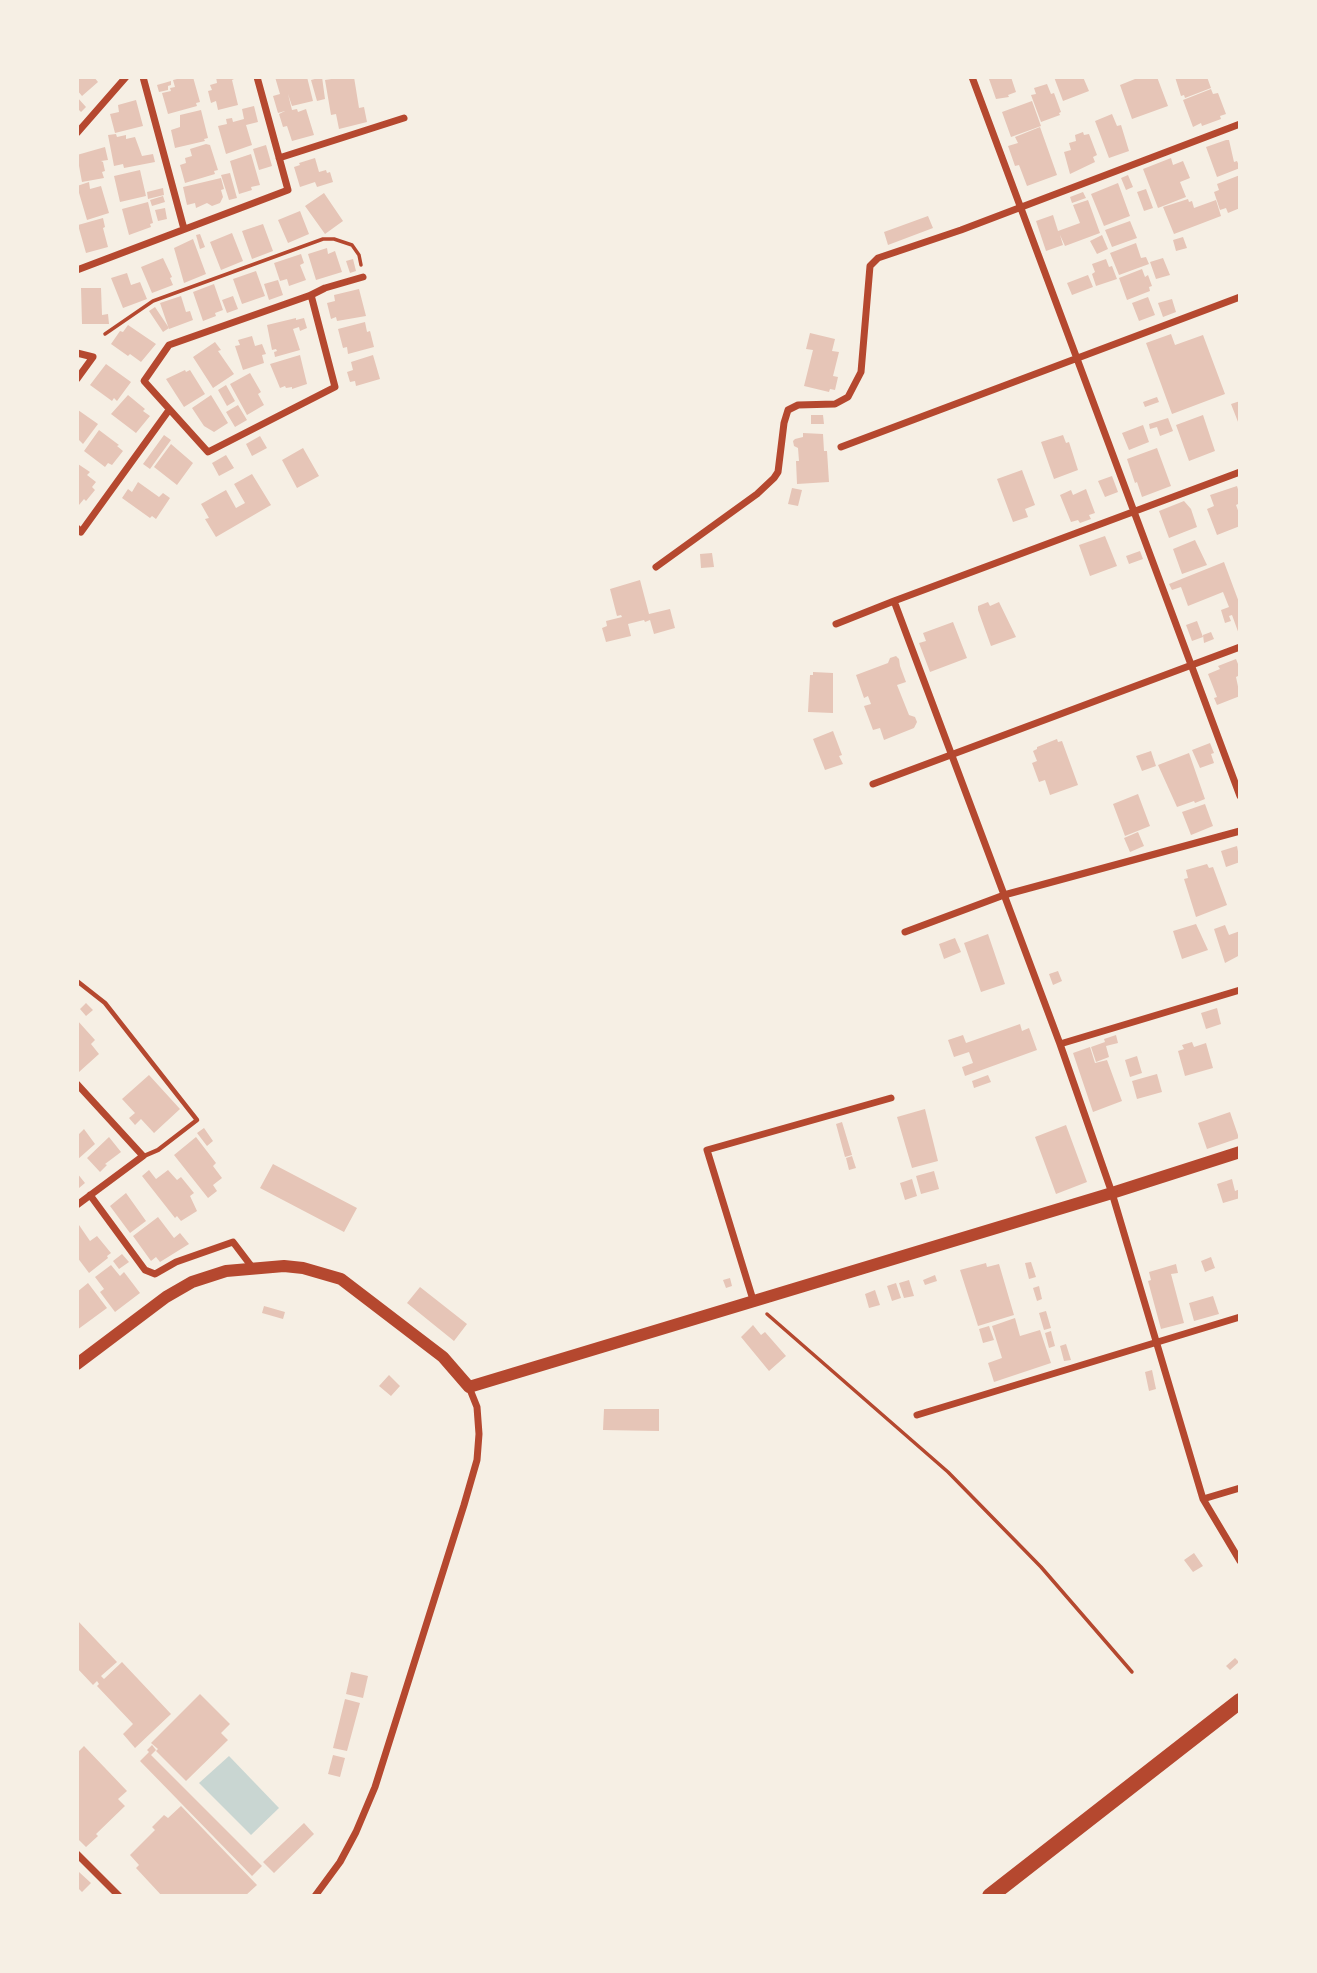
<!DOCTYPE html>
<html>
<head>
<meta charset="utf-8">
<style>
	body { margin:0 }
	#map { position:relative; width:1317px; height:1973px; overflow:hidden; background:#f6efe4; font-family:"Source Serif 4",serif }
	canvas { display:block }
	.frame { position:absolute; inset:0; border:79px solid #f6efe4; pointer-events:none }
</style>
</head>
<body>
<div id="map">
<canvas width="1317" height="1973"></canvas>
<div class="frame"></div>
</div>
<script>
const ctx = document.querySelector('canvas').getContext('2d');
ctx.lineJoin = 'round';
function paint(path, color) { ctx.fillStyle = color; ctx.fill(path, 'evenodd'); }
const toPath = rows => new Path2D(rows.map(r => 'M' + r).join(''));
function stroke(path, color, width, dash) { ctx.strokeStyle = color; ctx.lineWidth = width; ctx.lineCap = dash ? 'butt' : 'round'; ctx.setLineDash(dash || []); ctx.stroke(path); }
paint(toPath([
	[229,1756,279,1808,251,1835,199,1783]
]), '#c9d6d2');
paint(toPath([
	[77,77,94,77,98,82,82,96,77,90],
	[185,77,193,77,200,102,196,103,197,106,168,114,162,93,171,91,170,88,175,87,173,80],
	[216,77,238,77,232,80,238,105,218,110,216,101,211,103,208,91,212,90,210,85,217,83],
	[275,77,307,77,313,101,292,106,288,94,292,110,297,109,298,112,306,109,314,135,292,141,287,126,283,127,279,114,285,111,278,113,273,96,280,94],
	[322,77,325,99,317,101,311,80],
	[344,77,354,77,359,108,364,107,367,122,339,129,336,114,331,115,325,80],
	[995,77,1011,77,1016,92,1008,95,1009,97,996,99,989,79],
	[1054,77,1083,77,1089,91,1063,101],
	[1140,77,1157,77,1168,106,1132,119,1120,85],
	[1175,77,1207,77,1211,88,1185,98,1184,95,1181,96],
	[171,81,171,85,168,86,168,90,159,92,157,85],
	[1047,84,1051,94,1054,93,1061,112,1059,113,1060,115,1041,122,1031,95,1036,94,1034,88],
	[1211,89,1213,94,1218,93,1226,114,1220,116,1221,119,1202,126,1201,123,1193,127,1183,100],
	[77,97,86,107,81,112,77,108],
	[136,100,143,126,115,133,110,114,119,112,118,105],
	[1032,101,1041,126,1011,137,1002,112],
	[254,106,258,122,246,125,252,145,226,154,218,126,227,124,226,119,232,118,233,122,244,119,242,109],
	[201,110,208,138,204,139,205,141,175,148,171,130,180,127,180,115],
	[1112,114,1117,126,1121,125,1129,151,1109,158,1095,121],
	[1040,127,1057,175,1027,186,1019,165,1015,166,1008,146,1018,143,1015,137],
	[1083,132,1084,135,1089,134,1097,155,1093,157,1095,162,1070,174,1064,152,1071,150,1069,143,1076,141,1075,135],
	[116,134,117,137,126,135,126,139,135,137,142,156,153,154,155,162,124,168,123,164,114,166,108,135],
	[1226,140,1229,140,1234,162,1237,161,1240,168,1217,177,1206,147],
	[206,144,210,145,218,170,214,171,215,174,185,183,180,165,186,163,185,158,192,156,190,149],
	[266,145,272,166,259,170,253,149],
	[105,147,108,160,101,161,103,162,105,171,102,172,104,178,82,182,77,155],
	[251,154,260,185,251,187,252,190,239,194,230,161],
	[315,158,319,172,326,170,327,173,330,172,333,182,317,187,315,182,300,187,294,167,300,165,299,163],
	[1171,158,1173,165,1183,161,1190,178,1180,182,1186,197,1158,208,1143,169],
	[140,170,146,196,120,202,114,176],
	[230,173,237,198,229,200,221,175],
	[1128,175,1133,187,1126,190,1121,178],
	[1240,175,1240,208,1228,213,1226,208,1220,210,1214,192,1219,190,1217,184],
	[221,178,224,189,221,190,223,197,220,203,212,206,207,203,196,208,195,203,187,205,183,187],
	[89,182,90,189,101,186,109,213,87,220,77,186],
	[1118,183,1130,216,1104,226,1091,194],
	[163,188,164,195,148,199,147,192],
	[1146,189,1153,208,1144,211,1137,192],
	[1083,192,1086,198,1072,203,1070,197],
	[324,193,343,221,325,234,305,206],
	[163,196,165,202,152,206,150,200],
	[1188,199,1189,202,1192,201,1194,208,1216,200,1221,216,1174,234,1163,207],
	[1088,200,1100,233,1065,246,1060,235,1063,245,1046,251,1036,221,1053,215,1058,231,1080,223,1073,205],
	[148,202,153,223,150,224,151,227,129,235,122,209],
	[165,208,167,219,158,221,155,210],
	[300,211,309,234,288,243,278,220],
	[928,216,933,228,888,245,884,232],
	[103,218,105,227,103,228,108,247,86,253,78,225],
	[1130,221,1137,238,1112,247,1105,230],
	[263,224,273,251,252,259,242,231],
	[232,233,243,261,221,270,210,242],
	[200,234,205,247,200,249,196,235],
	[1102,235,1108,249,1097,254,1090,241],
	[1183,237,1187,248,1176,251,1173,240],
	[193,239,206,274,184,283,174,248],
	[1136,243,1141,258,1146,257,1149,264,1119,275,1110,253],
	[327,248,328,254,335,251,342,272,316,280,308,254],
	[301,254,304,263,300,265,306,280,289,286,287,279,280,281,274,263],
	[163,258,172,277,170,278,173,285,152,293,141,267],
	[1163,258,1170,275,1156,279,1150,262],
	[353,259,356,271,350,273,346,261],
	[1106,259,1109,267,1112,266,1117,279,1096,286,1092,274,1095,272,1092,264],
	[1142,269,1145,277,1148,275,1152,286,1149,287,1150,291,1127,300,1119,278],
	[256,271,265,296,242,304,233,279],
	[127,273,131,285,140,282,147,299,123,308,111,278],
	[1088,275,1093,287,1072,295,1067,283],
	[278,280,283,295,269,300,264,284],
	[214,284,223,310,215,313,216,316,203,321,193,292],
	[81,288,101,288,102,315,108,314,109,324,82,324],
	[359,289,366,316,337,321,336,317,331,319,327,303,335,301,334,295],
	[181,296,186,312,190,311,193,320,169,329,160,303],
	[233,296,238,309,227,313,222,300],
	[1148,297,1155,315,1139,321,1132,303],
	[1172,299,1176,312,1163,317,1158,303],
	[155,307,169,328,163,332,149,311],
	[296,318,296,320,304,318,307,328,300,331,299,327,293,329,300,350,275,357,274,352,277,351,276,349,272,350,267,325],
	[365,322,367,332,370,331,374,347,348,354,347,347,343,348,338,329],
	[128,325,156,344,141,362,130,354,128,356,111,344,120,331,123,332],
	[810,333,835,339,832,351,839,352,833,376,838,377,835,390,830,389,829,392,804,386,813,350,806,349],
	[1171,334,1175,345,1203,335,1225,394,1172,414,1146,343],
	[252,336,255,346,262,344,266,354,262,355,264,363,243,370,235,346,240,345,238,340],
	[215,342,221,350,218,351,234,374,213,388,193,357],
	[300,355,307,384,292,389,292,387,286,388,285,386,280,388,270,364],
	[373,355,380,379,356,386,355,381,350,382,347,372,353,370,351,362],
	[106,364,131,382,117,401,114,398,112,401,90,385],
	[185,370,186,372,190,370,205,394,184,407,166,379],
	[250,373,261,392,258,394,264,405,247,415,230,384],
	[226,385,235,401,227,406,218,390],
	[128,395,145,409,143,411,150,416,136,433,111,414],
	[211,395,228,423,214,432,204,426,192,408],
	[1157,397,1159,402,1145,407,1143,402],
	[1240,401,1240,427,1231,404],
	[238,405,247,420,235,427,226,412],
	[78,410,98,424,83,444,79,440,77,443],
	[811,415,823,415,824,424,811,424],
	[1203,415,1215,451,1189,461,1176,425],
	[1168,418,1173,431,1160,436,1157,427,1150,429,1149,424],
	[1143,425,1149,442,1129,450,1122,433],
	[99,430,119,445,117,446,123,451,112,465,108,463,105,467,84,451],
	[803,433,823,434,824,451,827,451,829,482,797,484,796,461,799,461,798,448,794,446,793,441,795,439,803,437],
	[164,435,171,440,150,469,143,464],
	[1063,435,1066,443,1069,442,1078,470,1054,479,1041,442],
	[260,436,267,448,252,456,246,444],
	[171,444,193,463,177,485,154,467],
	[303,448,319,476,297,488,282,460],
	[1157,448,1171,486,1142,497,1137,482,1135,483,1127,459],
	[226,455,234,468,219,476,212,463],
	[78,464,90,472,87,475,96,482,92,487,95,490,86,501,84,499,79,505,77,503],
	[1022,470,1035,505,1025,509,1028,517,1013,522,997,479],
	[252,474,271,505,216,537,205,519,209,518,201,504,226,490,236,508,245,503,234,484],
	[1112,476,1118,492,1105,497,1098,481],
	[138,482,159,497,163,493,170,498,156,519,152,516,150,518,122,498,128,489,132,492],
	[1237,486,1240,496,1240,503,1236,505,1240,516,1240,526,1217,535,1207,509,1214,506,1210,495],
	[792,488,802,490,798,506,788,504],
	[1086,489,1095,513,1089,515,1091,519,1080,523,1078,520,1071,522,1060,495,1071,490,1073,495],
	[1184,501,1191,509,1197,527,1169,538,1159,511],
	[1105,536,1117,566,1090,576,1079,545],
	[1195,540,1207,565,1182,574,1173,549],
	[1140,551,1143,559,1129,564,1126,556],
	[712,553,714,567,701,568,700,554],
	[1224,562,1240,605,1240,637,1232,615,1229,616,1231,621,1225,623,1221,610,1229,607,1223,592,1188,606,1181,587,1172,590,1169,584],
	[640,580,649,614,670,609,675,628,654,634,650,620,645,622,644,620,628,624,631,636,606,642,602,628,607,626,606,621,622,617,621,615,617,616,610,589],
	[988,602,990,606,999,602,1016,637,991,646,978,610,978,606],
	[1197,621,1203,637,1192,641,1186,625],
	[953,622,967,658,930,672,919,643,926,641,923,633],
	[1211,632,1214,639,1204,643,1203,635],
	[896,656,899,659,900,666,906,682,897,685,909,715,915,717,917,722,914,728,884,740,880,728,873,730,864,706,871,704,868,696,864,698,856,675,888,663,890,658],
	[1236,659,1240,669,1240,675,1236,677,1240,696,1217,705,1214,698,1217,697,1208,674,1220,669,1218,666],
	[813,672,833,673,833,713,808,712,810,675,813,675],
	[833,731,842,755,839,756,843,764,825,770,813,739],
	[1057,739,1058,742,1062,741,1078,785,1050,795,1045,780,1039,782,1032,763,1037,761,1033,751,1037,749,1037,747],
	[1210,743,1214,753,1211,754,1214,763,1200,768,1192,750],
	[1151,751,1156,766,1142,771,1136,756],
	[1189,753,1205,799,1195,803,1194,801,1177,807,1158,765],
	[1138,794,1150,826,1125,836,1113,804],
	[1205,804,1213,826,1191,835,1182,812],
	[1138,832,1144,846,1130,852,1124,838],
	[1237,846,1240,862,1226,867,1221,851],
	[1207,864,1209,868,1213,867,1227,905,1196,917,1184,879,1188,878,1186,870],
	[1196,924,1208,950,1182,959,1173,931],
	[1225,925,1229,935,1240,931,1240,955,1225,963,1214,929],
	[988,934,1005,984,981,992,964,943],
	[955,938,961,952,944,959,939,944],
	[1058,971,1062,981,1053,985,1049,974],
	[86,1003,93,1010,86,1016,80,1009],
	[1217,1008,1221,1024,1206,1029,1201,1013],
	[77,1020,95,1040,91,1044,99,1054,79,1072,77,1070],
	[1020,1024,1022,1031,1029,1028,1037,1050,965,1076,962,1067,973,1063,969,1052,954,1057,948,1040,963,1035,966,1043],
	[1116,1035,1118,1043,1106,1046,1109,1057,1096,1062,1091,1047,1105,1042,1104,1039],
	[1192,1042,1194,1047,1206,1043,1213,1068,1185,1076,1178,1051,1184,1049,1182,1045],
	[1090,1047,1095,1063,1107,1060,1122,1101,1093,1112,1073,1053],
	[1137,1056,1142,1073,1130,1077,1125,1060],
	[1157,1074,1162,1092,1137,1099,1132,1081],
	[149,1075,180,1109,154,1133,141,1119,135,1125,129,1118,135,1113,122,1099],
	[988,1075,991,1082,974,1088,972,1081],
	[925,1109,938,1161,912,1168,897,1117],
	[1230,1112,1239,1138,1207,1149,1198,1123],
	[842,1122,852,1155,845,1157,836,1124],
	[1066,1125,1087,1182,1056,1194,1035,1137],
	[204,1128,213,1141,207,1146,197,1133],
	[84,1129,95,1144,77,1160,77,1136],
	[109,1137,121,1152,105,1164,107,1165,100,1172,87,1158],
	[196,1137,216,1163,213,1166,222,1178,213,1185,217,1191,208,1198,174,1155],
	[852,1156,856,1168,849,1170,846,1158],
	[273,1164,357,1208,344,1232,260,1188],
	[149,1170,156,1179,168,1170,177,1180,181,1177,194,1193,190,1196,197,1211,181,1221,177,1216,175,1218,142,1176],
	[934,1171,939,1189,921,1194,916,1176],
	[77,1173,85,1183,79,1188,77,1186],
	[912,1179,917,1196,905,1200,900,1183],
	[1232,1179,1235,1191,1240,1189,1240,1198,1223,1203,1217,1184],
	[126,1193,146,1221,130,1233,110,1206],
	[158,1217,174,1238,180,1233,189,1244,160,1262,156,1257,151,1261,133,1236],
	[79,1225,90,1241,97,1236,111,1253,107,1256,108,1258,89,1273,77,1257],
	[122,1254,129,1262,119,1269,113,1261],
	[1211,1257,1215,1268,1205,1272,1201,1261],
	[1031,1262,1036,1277,1029,1279,1025,1263],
	[986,1263,987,1267,999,1264,1014,1315,978,1326,960,1270],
	[1176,1264,1178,1273,1171,1274,1184,1323,1161,1329,1148,1281,1151,1280,1149,1272],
	[111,1265,120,1276,124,1272,140,1293,115,1312,100,1292,104,1289,95,1277],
	[935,1275,937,1281,925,1285,923,1280],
	[730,1278,732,1286,726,1288,723,1280],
	[909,1280,914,1296,904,1298,899,1283],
	[88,1283,107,1308,77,1330,77,1292],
	[896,1283,901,1298,892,1301,887,1286],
	[1039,1286,1042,1299,1037,1301,1033,1288],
	[420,1287,467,1324,454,1341,407,1303],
	[875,1290,880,1305,869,1308,865,1294],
	[1213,1296,1219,1314,1194,1321,1189,1303],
	[264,1306,285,1312,283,1319,262,1313],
	[1046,1311,1051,1328,1044,1330,1039,1313],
	[1015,1318,1020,1336,1040,1330,1051,1363,994,1382,988,1363,1002,1358,992,1326],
	[753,1325,761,1335,765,1332,786,1356,769,1371,741,1337],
	[989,1326,994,1340,983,1343,979,1329],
	[1051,1331,1055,1346,1049,1348,1045,1333],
	[1066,1344,1071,1360,1064,1361,1060,1346],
	[1152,1370,1156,1389,1149,1391,1145,1372],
	[389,1375,400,1386,391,1396,379,1386],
	[604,1409,659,1409,659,1431,603,1430],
	[1194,1553,1203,1566,1193,1572,1184,1560],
	[77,1620,117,1662,101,1676,104,1679,122,1662,171,1714,135,1748,123,1734,133,1724,97,1686,99,1684,97,1681,93,1685,77,1668],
	[1235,1658,1239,1662,1230,1670,1226,1666],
	[351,1672,368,1676,363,1698,346,1694],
	[200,1694,230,1724,221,1733,228,1740,186,1781,156,1751,158,1749,151,1743],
	[345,1699,360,1703,347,1751,333,1748],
	[152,1745,156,1750,151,1755,262,1866,252,1876,140,1761,149,1752,147,1750],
	[84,1746,127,1791,118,1799,125,1806,96,1834,98,1836,86,1847,77,1838,77,1753],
	[333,1755,345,1758,340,1777,328,1774],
	[181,1806,257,1885,245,1896,162,1896,136,1868,139,1865,130,1855,155,1830,152,1827,164,1815,168,1818],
	[304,1823,314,1834,274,1873,263,1862],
	[79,1872,91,1883,82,1892,77,1887]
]), '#e6c5b7');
stroke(toPath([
	[105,334,153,301,323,239,334,239,352,245,359,255,361,265],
	[767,1314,948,1472,1041,1567,1132,1672]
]), '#b5482f', 3.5);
stroke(toPath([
	[77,981,105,1003,197,1120,158,1150,144,1156]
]), '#b5482f', 4.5);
stroke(toPath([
	[143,77,184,229],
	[972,77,1240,796],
	[77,133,126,77],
	[279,158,404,118],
	[77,270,288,190,257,77],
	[311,295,335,387,208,452,144,381,169,345,311,295],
	[311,295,325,288,363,277],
	[77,353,93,357,77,379],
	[841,447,1240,297],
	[1240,472,894,601,1060,1044,1112,1193,1203,1499,1240,1561],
	[77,528,81,532,169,410],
	[656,567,757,494,774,478,778,472,784,423,788,410,798,405,835,404,848,397,861,372,870,266,878,258,961,230,1240,124],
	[836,624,894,601],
	[873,784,1240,647],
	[905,932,1004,895,1240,831],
	[1060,1044,1240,990],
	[77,1084,143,1156,77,1205],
	[90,1195,145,1270,155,1274,176,1262,233,1242,252,1267],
	[754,1303,707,1150,891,1098],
	[917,1415,1240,1317],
	[1203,1499,1240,1488],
	[77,1854,119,1896],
	[315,1896,340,1862,356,1832,375,1787,464,1505,477,1460,479,1434,477,1407,469,1387]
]), '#b5482f', 7);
stroke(toPath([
	[77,1364,166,1297,192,1282,226,1271,284,1266,303,1268,341,1279,443,1357,469,1387,1112,1193,1240,1152]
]), '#b5482f', 12);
stroke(toPath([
	[990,1896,1240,1701]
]), '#b5482f', 16);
</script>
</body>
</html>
